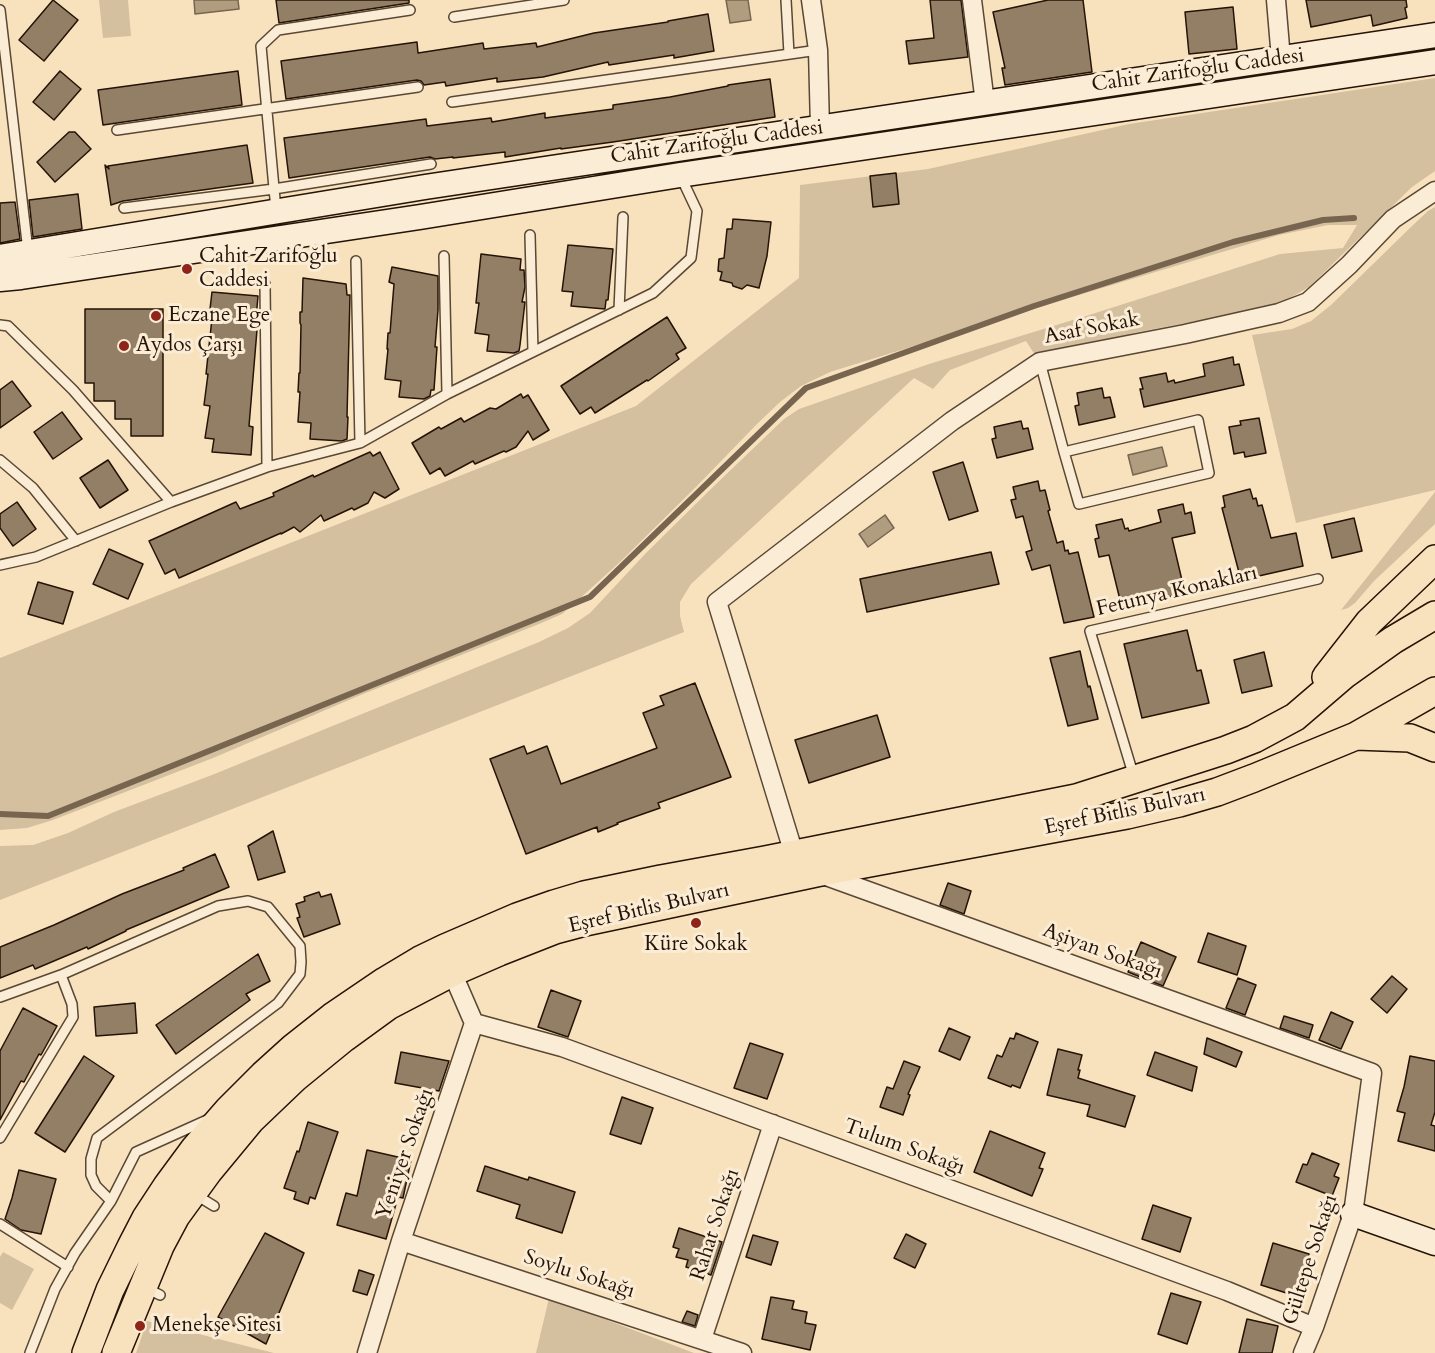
<!DOCTYPE html>
<html>
<head>
<meta charset="utf-8">
<style>
	body { margin:0 }
	canvas { display:block; background:#f8e2be }
</style>
</head>
<body>
<canvas width="1435" height="1353"></canvas>
<script>
const ctx = document.querySelector('canvas').getContext('2d');
ctx.lineJoin = 'round';
function paint(path, color) { ctx.fillStyle = color; ctx.fill(path, 'evenodd'); }
const toPath = rows => new Path2D(rows.map(r => 'M' + r).join(''));
function stroke(path, color, width, dash) { ctx.strokeStyle = color; ctx.lineWidth = width; ctx.lineCap = dash ? 'butt' : 'round'; ctx.setLineDash(dash || []); ctx.stroke(path); }
function write(font, color, halo, rows, align = 'center') {
  ctx.font = font + ' Cardo,serif'; ctx.lineWidth = 6; ctx.setLineDash([]); ctx.textBaseline = 'middle'; ctx.strokeStyle = halo; ctx.fillStyle = color; for (const [text, x, y, turn = 0] of rows) {
    ctx.save(); ctx.translate(x, y); ctx.rotate((+turn || 0) * Math.PI / 180); ctx.textAlign = isNaN(turn) ? turn : align; if (halo) ctx.strokeText(text, 0, 0); ctx.fillText(text, 0, 0); ctx.restore();
  }
}
paint(toPath([
	[99,0,128,0,131,36,103,38],
	[1435,78,1435,171,1412,187,1309,287,1288,299,1265,308,1138,332,1037,358,1026,341,950,370,933,389,914,378,691,584,680,602,680,616,684,632,0,900,0,846,33,845,68,833,114,812,212,775,539,642,568,628,590,613,646,553,715,485,784,419,799,409,929,364,1086,316,1280,254,1343,248,1357,225,1328,225,1279,235,1092,291,830,372,801,386,780,402,756,425,696,487,620,562,577,601,562,614,539,624,363,694,213,758,53,820,27,828,0,830,0,658,636,406,799,278,800,185,928,169,1129,124],
	[1435,207,1435,490,1296,523,1252,335,1292,329,1311,321,1331,305,1412,226,1428,211],
	[1435,492,1435,524,1374,581,1355,603,1348,608,1341,610],
	[3,1252,34,1269,12,1310,0,1303,0,1257],
	[549,1298,694,1353,536,1353],
	[147,1321,274,1353,136,1353]
]), '#d4bf9f');
const water = toPath([
	[194,0,238,0,239,9,195,14,194,0],
	[726,0,748,0,751,20,730,23,726,0],
	[1162,447,1167,466,1133,475,1128,455,1162,447],
	[885,515,894,528,868,547,859,534,885,515]
]);
paint(water, '#b09c7f');
stroke(water, '#78654f', 1.5);
stroke(toPath([
	[0,814,48,816,590,597,806,388,1034,306,1233,242,1323,220,1354,218]
]), '#78654f', 6);
const building = toPath([
	[53,0,78,20,44,61,19,40,53,0],
	[276,0,409,0,409,3,279,23,276,0],
	[930,0,961,0,968,57,909,64,906,41,934,38,930,0],
	[1048,0,1083,0,1092,72,1005,85,1002,68,1005,68,993,12,1048,0],
	[1306,0,1406,0,1407,7,1405,8,1407,18,1373,26,1371,15,1311,27,1306,0],
	[1233,7,1237,49,1189,54,1185,12,1233,7],
	[708,14,714,51,674,58,674,55,609,65,608,62,543,77,497,82,497,78,446,86,445,82,424,85,421,81,417,80,286,99,281,61,417,42,418,53,483,43,484,49,536,43,537,47,594,33,668,22,668,21,708,14],
	[60,71,81,89,54,120,33,102,60,71],
	[238,71,242,105,103,125,98,90,238,71],
	[770,79,775,117,613,142,561,149,561,148,505,157,505,152,453,158,453,157,435,159,430,157,289,178,284,138,426,119,427,126,491,118,492,122,545,113,545,118,613,109,613,105,670,97,728,86,728,85,770,79],
	[69,132,75,132,91,149,55,182,37,162,69,132],
	[247,145,253,183,123,201,111,205,105,165,109,169,108,166,247,145],
	[896,173,899,204,873,207,870,176,896,173],
	[78,194,82,229,33,237,29,200,78,194],
	[15,202,20,239,0,243,0,203,15,202],
	[733,219,771,222,767,256,759,288,747,285,742,289,733,286,732,283,720,280,722,272,718,271,719,259,724,258,727,229,732,229,733,219],
	[568,245,613,249,608,300,606,300,605,309,571,306,573,292,562,291,568,245],
	[481,254,521,259,520,270,524,270,525,287,522,302,525,302,520,345,519,351,514,353,487,351,489,335,475,333,479,303,476,303,481,254],
	[392,267,438,276,438,310,435,347,437,347,434,390,431,390,430,396,424,399,399,397,401,381,385,379,388,349,387,349,388,333,390,333,394,284,389,282,392,267],
	[303,278,346,284,347,295,350,295,347,417,348,417,347,439,342,441,310,439,311,423,298,422,300,392,298,392,299,373,300,373,301,325,300,323,300,312,302,312,303,278],
	[212,292,258,296,255,330,257,330,249,426,253,427,251,455,212,452,214,439,205,438,210,406,204,405,208,374,206,374,213,309,210,309,212,292],
	[85,309,163,309,163,436,131,436,131,419,115,419,115,401,94,401,94,383,85,383,85,309],
	[667,317,686,348,676,354,679,359,648,381,647,380,595,413,591,407,580,414,561,386,667,317],
	[1233,357,1234,365,1239,364,1244,385,1144,407,1140,389,1143,389,1140,378,1166,373,1168,382,1174,380,1175,383,1205,376,1203,364,1233,357],
	[12,381,31,406,0,428,0,390,12,381],
	[1102,388,1104,398,1110,397,1115,417,1079,425,1075,406,1079,405,1077,393,1102,388],
	[521,394,523,398,528,395,549,430,533,440,528,431,516,447,506,452,504,451,475,464,473,461,445,476,440,468,430,474,412,443,439,427,441,429,461,418,464,422,490,408,496,409,521,394],
	[62,412,82,439,53,459,34,432,62,412],
	[1259,418,1266,453,1245,457,1244,452,1234,454,1229,427,1241,425,1240,421,1259,418],
	[1021,421,1023,429,1028,428,1033,449,997,458,992,439,996,438,994,427,1021,421],
	[370,452,373,456,380,452,399,489,385,498,374,492,368,503,354,510,352,508,324,521,321,515,300,532,294,527,281,534,281,533,179,578,175,569,165,574,149,541,236,502,240,509,274,496,273,493,313,475,314,477,370,452],
	[108,460,128,490,100,508,80,478,108,460],
	[963,462,978,511,949,520,933,472,963,462],
	[1038,481,1040,491,1045,490,1050,510,1048,511,1057,543,1063,541,1065,551,1068,550,1069,554,1078,552,1094,617,1064,623,1050,565,1032,570,1026,552,1032,550,1023,516,1016,518,1011,500,1016,499,1013,487,1038,481],
	[1250,489,1253,499,1256,498,1258,506,1262,505,1271,538,1296,533,1303,566,1241,580,1222,508,1225,507,1223,496,1250,489],
	[17,502,36,529,13,546,0,528,0,514,17,502],
	[1183,504,1185,514,1191,512,1195,533,1172,538,1185,593,1122,608,1109,555,1099,557,1095,539,1099,538,1096,525,1122,519,1125,529,1128,528,1129,531,1161,522,1158,510,1183,504],
	[1354,518,1362,551,1332,558,1324,525,1354,518],
	[109,549,143,564,128,599,93,584,109,549],
	[991,552,999,584,867,612,860,579,991,552],
	[38,582,73,592,63,624,28,614,38,582],
	[1187,630,1197,671,1201,670,1209,703,1142,718,1124,644,1187,630],
	[1080,651,1088,687,1090,686,1098,719,1068,726,1050,658,1080,651],
	[1264,652,1272,686,1242,693,1234,660,1264,652],
	[695,683,731,777,658,803,660,808,617,823,618,824,598,832,597,827,526,854,490,759,524,746,527,754,547,746,561,784,657,748,643,713,664,705,660,696,695,683],
	[877,715,890,757,809,783,795,740,877,715],
	[273,831,285,872,258,880,248,846,273,831],
	[215,854,229,887,126,930,126,931,88,949,87,947,35,969,33,965,0,978,0,947,54,925,122,894,184,870,183,868,215,854],
	[948,883,971,891,964,914,940,905,948,883],
	[319,892,321,897,331,894,340,924,304,937,297,918,300,917,296,904,305,901,304,897,319,892],
	[1208,933,1246,946,1237,975,1198,962,1208,933],
	[1141,942,1176,957,1163,986,1128,972,1141,942],
	[258,954,270,981,246,994,250,1000,176,1054,156,1025,258,954],
	[1392,976,1407,989,1387,1013,1371,999,1392,976],
	[1238,978,1256,985,1245,1015,1226,1008,1238,978],
	[551,990,581,1001,568,1037,538,1027,551,990],
	[135,1003,137,1033,96,1036,94,1007,135,1003],
	[23,1008,57,1026,41,1055,39,1054,24,1082,21,1081,0,1120,0,1051,23,1008],
	[1331,1012,1353,1022,1341,1049,1319,1040,1331,1012],
	[1284,1016,1313,1025,1309,1038,1280,1028,1284,1016],
	[949,1028,970,1037,960,1060,939,1051,949,1028],
	[1016,1033,1038,1042,1020,1088,1012,1085,1011,1087,988,1078,997,1055,1002,1057,1010,1038,1014,1039,1016,1033],
	[1207,1038,1242,1052,1236,1067,1204,1054,1207,1038],
	[750,1043,783,1054,767,1099,734,1088,750,1043],
	[1058,1049,1082,1055,1078,1070,1080,1070,1078,1078,1135,1096,1125,1127,1087,1116,1090,1105,1047,1095,1058,1049],
	[401,1052,449,1061,439,1091,395,1083,401,1052],
	[1155,1052,1197,1067,1192,1091,1147,1075,1155,1052],
	[84,1056,114,1076,65,1152,35,1133,84,1056],
	[1410,1056,1435,1061,1435,1112,1431,1125,1435,1126,1435,1151,1398,1141,1405,1113,1397,1111,1404,1087,1410,1056],
	[904,1061,920,1067,908,1094,910,1095,903,1115,880,1107,887,1087,893,1089,904,1061],
	[622,1097,653,1108,641,1144,610,1134,622,1097],
	[308,1122,338,1132,315,1199,310,1197,308,1204,294,1199,296,1192,284,1188,297,1151,299,1152,308,1122],
	[990,1131,1045,1153,1039,1168,1043,1169,1032,1196,974,1172,990,1131],
	[367,1150,411,1160,403,1198,398,1197,386,1239,337,1225,346,1193,357,1196,367,1150],
	[1312,1153,1339,1164,1334,1176,1339,1178,1332,1196,1296,1182,1303,1164,1307,1165,1312,1153],
	[485,1166,528,1180,529,1177,575,1192,562,1233,516,1218,520,1205,477,1191,485,1166],
	[19,1170,56,1179,41,1234,21,1230,5,1219,12,1198,19,1170],
	[1153,1205,1191,1218,1180,1252,1142,1239,1153,1205],
	[679,1228,722,1242,711,1275,686,1267,688,1260,676,1257,679,1249,673,1247,679,1228],
	[265,1233,304,1253,266,1344,218,1317,265,1233],
	[906,1234,926,1244,915,1268,894,1258,906,1234],
	[753,1235,778,1242,771,1265,746,1257,753,1235],
	[1273,1243,1309,1254,1296,1296,1261,1285,1273,1243],
	[359,1270,374,1275,367,1295,353,1291,359,1270],
	[1171,1293,1201,1302,1187,1344,1158,1334,1171,1293],
	[771,1297,794,1301,792,1309,807,1312,805,1323,816,1325,810,1350,762,1339,771,1297],
	[687,1311,698,1315,695,1326,682,1322,687,1311],
	[1247,1319,1278,1326,1272,1353,1239,1353,1247,1319]
]);
paint(building, '#937f66');
stroke(building, '#251306', 1.5);
const lane = toPath([
	[786,0,789,54],
	[0,10,28,251],
	[454,17,564,0],
	[452,102,818,50],
	[117,130,418,87],
	[124,208,274,189,431,164],
	[276,210,261,46,278,30,410,10],
	[530,235,533,352],
	[444,256,447,394],
	[356,261,360,443],
	[265,284,267,467],
	[619,310,623,217],
	[0,325,8,326,73,390,171,502],
	[1040,362,1064,452,1079,504,1209,473,1198,420,1064,452],
	[0,460,33,488,76,541],
	[0,565,36,557,171,502,267,467,360,443,447,394,653,293,691,258,697,211,680,175],
	[1134,777,1090,631,1318,579],
	[0,997,61,975,218,906,248,901,268,907,300,946,301,962,300,974,278,1003,97,1138,91,1159,91,1175,96,1186,111,1201],
	[0,1138,73,1017,72,1004,61,975],
	[196,1195,214,1206],
	[0,1224,68,1267],
	[144,1287,160,1295],
	[30,1353,55,1289,75,1253,111,1201,136,1152,207,1120]
]);
const street = toPath([
	[811,0,818,50,820,128],
	[972,0,985,103],
	[1276,0,1281,59],
	[794,854,717,602,952,421,1040,362,1185,334,1279,313,1308,302,1349,265,1393,219,1435,191],
	[818,873,1372,1073,1353,1214,1314,1327,1303,1353],
	[474,1023,562,1047,1227,1291,1314,1327],
	[401,1241,742,1353],
	[702,1339,773,1124],
	[367,1353,401,1241,474,1023,448,963]
]);
const secondary = toPath([
	[0,257,425,187,1435,35],
	[0,279,21,277,420,217,680,175,1435,62],
	[1353,1214,1435,1243]
]);
const primary = toPath([
	[1326,677,1369,622,1435,559],
	[1356,736,1410,738,1435,748],
	[86,1353,110,1290,131,1247,146,1218,167,1186,195,1148,228,1110,263,1075,294,1047,332,1017,385,981,420,960,445,948,517,917,554,904,584,895,661,879,765,860,1076,798,1226,750,1254,739,1295,717,1344,675,1393,640,1435,615],
	[116,1353,160,1246,176,1216,208,1172,251,1120,295,1078,344,1038,388,1006,453,972,499,952,555,930,585,922,816,873,1127,815,1179,803,1217,792,1254,778,1356,736,1435,691]
]);
stroke(lane, '#5a4734', 12);
stroke(street, '#5a4734', 21);
stroke(secondary, '#251306', 27);
stroke(primary, '#251306', 30);
stroke(lane, '#faecd5', 9);
stroke(street, '#faecd5', 18);
stroke(secondary, '#faecd5', 24);
stroke(primary, '#f8e2be', 27);
for (const [x, y, r, color] of [
	[187,269,6,"#8f2418"],
	[156,316,6,"#8f2418"],
	[124,346,6,"#8f2418"],
	[696,923,6,"#8f2418"],
	[140,1326,6,"#8f2418"]
]) { const dot = new Path2D(); dot.arc(x, y, r, 0, 2 * Math.PI); ctx.fillStyle = color; ctx.fill(dot); stroke(dot, '#faecd5', 2); }
write('21px', '#251306', '#faecd5', [
	["Cahit Zarifoğlu Caddesi",1198,71,-8],
	["Cahit Zarifoğlu Caddesi",717,143,-8],
	["Asaf Sokak",1092,329,-11],
	["Fetunya Konakları",1177,592,-13],
	["Eşref Bitlis Bulvarı",1125,812,-12],
	["Eşref Bitlis Bulvarı",649,909,-13],
	["Aşiyan Sokağı",1102,952,20],
	["Tulum Sokağı",904,1148,20],
	["Yeniyer Sokağı",406,1154,-71],
	["Rahat Sokağı",716,1225,-72],
	["Gültepe Sokağı",1311,1260,-72],
	["Soylu Sokağı",579,1275,18]
]);
write('21px', '#251306', '#faecd5', [
	["Cahit Zarifoğlu",199,257],
	["Caddesi",199,281],
	["Eczane Ege",168,316],
	["Aydos Çarşı",136,346],
	["Küre Sokak",696,945,"center"],
	["Menekşe Sitesi",152,1326]
], 'left');
</script>
</body>
</html>
